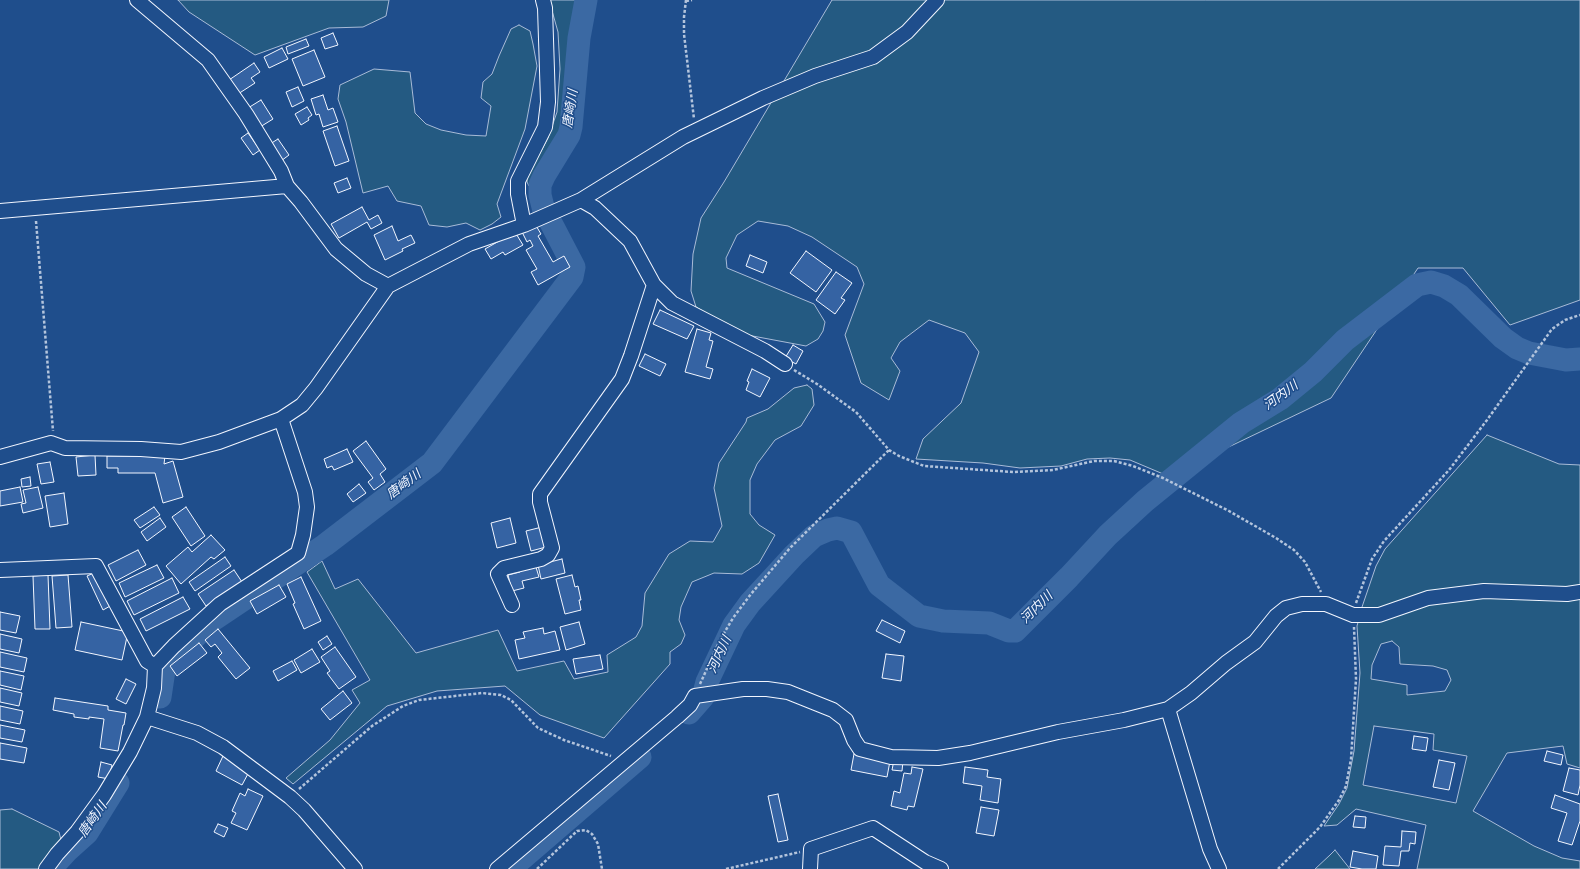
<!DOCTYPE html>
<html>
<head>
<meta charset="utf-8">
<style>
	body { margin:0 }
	canvas { display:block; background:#1f4e8c }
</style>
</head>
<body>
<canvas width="1580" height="869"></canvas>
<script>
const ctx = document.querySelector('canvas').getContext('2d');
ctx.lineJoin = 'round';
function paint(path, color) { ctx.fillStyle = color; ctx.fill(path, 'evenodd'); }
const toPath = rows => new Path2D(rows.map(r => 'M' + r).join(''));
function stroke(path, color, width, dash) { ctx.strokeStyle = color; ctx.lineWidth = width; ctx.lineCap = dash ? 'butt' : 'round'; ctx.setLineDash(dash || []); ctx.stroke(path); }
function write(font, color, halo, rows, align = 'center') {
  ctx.font = font + ' "Roboto Condensed","Noto Sans JP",sans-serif'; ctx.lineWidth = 3; ctx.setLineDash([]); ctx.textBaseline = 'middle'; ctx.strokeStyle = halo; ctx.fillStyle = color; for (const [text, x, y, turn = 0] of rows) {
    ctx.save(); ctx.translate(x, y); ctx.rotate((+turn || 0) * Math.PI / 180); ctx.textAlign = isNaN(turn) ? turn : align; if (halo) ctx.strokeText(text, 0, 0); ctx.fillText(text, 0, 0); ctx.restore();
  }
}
const green = toPath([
	[178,0,389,0,386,16,363,27,329,28,255,55,189,12,178,0],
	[549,0,583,0,576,34,568,122,561,140,537,184,534,187,529,186,527,182,527,177,548,138,557,112,560,69,558,32,549,0],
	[832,0,1580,0,1580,300,1510,325,1463,268,1418,268,1331,398,1168,476,1130,460,1110,458,1087,459,1061,466,1020,468,983,463,916,459,923,439,961,403,979,352,965,333,929,320,900,342,891,358,900,371,889,400,861,383,845,335,864,284,857,267,812,237,788,226,758,221,737,235,726,258,727,268,814,304,825,322,823,331,818,339,806,346,742,334,696,307,691,291,693,254,701,218,724,182,832,0],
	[519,25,530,31,533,44,537,66,525,129,497,204,501,217,492,224,480,230,466,223,447,227,429,225,421,206,397,201,388,186,363,193,346,122,338,99,340,85,374,69,410,72,415,113,426,124,441,130,466,135,486,136,491,106,481,98,483,82,492,74,499,56,511,29,519,25],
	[807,385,812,389,814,405,801,426,775,440,757,464,750,480,750,514,759,525,775,535,759,563,742,574,714,573,692,582,681,607,679,620,685,635,681,644,670,652,670,664,604,738,540,715,505,686,437,691,387,706,293,784,286,778,330,740,360,703,352,690,370,680,307,572,322,561,335,589,358,579,416,653,498,630,517,671,564,661,574,679,608,672,607,655,636,637,642,626,645,593,669,554,690,541,713,542,722,526,714,488,719,463,746,422,747,418,768,409,794,388,807,385],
	[1487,435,1559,464,1580,465,1580,768,1567,764,1563,746,1507,753,1473,811,1534,846,1562,858,1580,861,1580,869,1417,869,1426,825,1356,809,1337,825,1324,826,1339,804,1347,788,1354,751,1360,673,1357,626,1362,607,1376,566,1385,549,1487,435],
	[1392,641,1399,647,1400,664,1433,666,1447,670,1451,680,1445,691,1407,695,1407,685,1371,679,1372,665,1381,644,1392,641],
	[1374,726,1434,734,1433,750,1467,756,1456,803,1363,785,1374,726],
	[12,809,59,832,61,840,40,869,0,869,0,810,12,809],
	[1335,850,1350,869,1315,869,1330,855,1335,850]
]);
paint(green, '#245a82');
stroke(green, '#a8bbd7', 1);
stroke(toPath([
	[544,211,540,195,540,185,544,176,569,135,571,127,579,38,586,0],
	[160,697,164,670,177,654,213,620,325,545,432,463,572,277,574,267,549,219],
	[689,713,703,697,707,682,734,625,750,603,794,555,814,536,828,530,837,528,851,532,879,585,919,616,943,621,989,623,1009,631,1015,631,1069,577,1108,535,1145,501,1241,423,1280,399,1313,372,1345,340,1417,285,1431,282,1444,286,1459,295,1503,338,1517,348,1529,353,1566,360,1580,359],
	[56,863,67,851,87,833,118,783],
	[510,869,640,757]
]), '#3b69a3', 23);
const building = toPath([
	[333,33,338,45,325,49,321,38,333,33],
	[306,39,309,46,288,54,286,47,306,39],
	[282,48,288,59,269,68,264,57,282,48],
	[314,50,325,77,303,86,292,59,314,50],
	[254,63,260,72,251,78,255,83,238,94,229,80,254,63],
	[298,87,304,101,292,107,286,92,298,87],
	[323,95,328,110,333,108,338,122,323,127,319,114,316,115,311,99,323,95],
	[261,100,273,119,260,127,248,108,261,100],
	[307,107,312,115,308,118,309,120,301,125,295,114,307,107],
	[337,126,349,161,335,166,323,131,337,126],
	[248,133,260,150,253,155,241,138,248,133],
	[278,139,289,155,281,161,270,144,278,139],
	[347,178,351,188,338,193,334,183,347,178],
	[362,207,369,220,378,215,382,223,371,229,367,222,339,238,331,224,362,207],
	[535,224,541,234,538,236,553,262,564,256,570,267,538,285,531,272,537,269,526,250,533,246,530,240,527,242,522,232,535,224],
	[392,226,398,241,411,235,415,243,402,249,403,251,385,260,374,235,392,226],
	[515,232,523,245,505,255,503,252,491,259,485,249,515,232],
	[806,251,832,270,816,292,790,273,806,251],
	[750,255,767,262,763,273,746,266,750,255],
	[836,272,852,283,841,298,845,300,835,314,816,300,836,272],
	[660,310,694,326,687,339,653,324,660,310],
	[697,329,711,333,709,340,713,341,706,367,713,369,710,379,685,372,697,329],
	[793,345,803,351,796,364,785,358,793,345],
	[645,354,666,364,660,376,639,366,645,354],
	[752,369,770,378,760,397,746,390,749,382,747,381,752,369],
	[366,441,386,469,380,474,385,482,374,490,368,482,373,478,353,451,366,441],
	[347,449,353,462,334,470,332,466,327,468,324,459,347,449],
	[95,455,96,475,78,476,76,457,95,455],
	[107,456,165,456,164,464,173,461,183,497,163,503,155,473,118,473,118,468,107,468,107,456],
	[50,462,54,482,41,484,37,464,50,462],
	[30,477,31,486,22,487,21,479,30,477],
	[359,484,366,493,353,502,347,494,359,484],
	[20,487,23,502,0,506,0,491,20,487],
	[38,487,43,508,23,513,21,504,26,503,23,490,38,487],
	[64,493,68,524,50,527,45,496,64,493],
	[154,507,160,515,140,528,134,520,154,507],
	[186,507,205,536,191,546,172,517,186,507],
	[160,518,166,527,147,541,141,532,160,518],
	[510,518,516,543,497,548,491,523,510,518],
	[542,527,546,547,531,551,526,531,542,527],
	[211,535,225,550,214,559,211,557,181,584,166,566,188,547,192,552,211,535],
	[138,550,146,565,116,581,108,565,138,550],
	[225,557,231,566,195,591,189,582,225,557],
	[562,559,565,573,541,579,538,565,562,559],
	[535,564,539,577,522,581,524,588,512,591,508,575,520,572,519,568,535,564],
	[157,565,164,578,125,597,119,583,157,565],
	[234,570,242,582,206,606,198,594,234,570],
	[96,572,112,605,103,610,87,576,96,572],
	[48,575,50,629,35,629,33,576,48,575],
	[68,575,72,627,56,628,52,576,68,575],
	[572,575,575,587,578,586,581,600,579,600,581,610,565,614,556,579,572,575],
	[301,577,321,621,304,629,293,604,295,603,287,584,301,577],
	[172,578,179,593,134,615,127,601,172,578],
	[279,585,286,597,257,614,250,601,279,585],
	[183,597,190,609,146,631,140,619,183,597],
	[0,612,20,616,16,633,0,630,0,612],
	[882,620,905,631,900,643,876,631,882,620],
	[81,622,128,632,122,660,75,650,81,622],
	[579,622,585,644,566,650,560,627,579,622],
	[543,628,544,634,555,631,560,650,519,659,515,640,525,638,523,632,543,628],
	[218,629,250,668,236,679,218,657,222,653,215,644,211,647,205,640,218,629],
	[0,634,22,639,19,653,0,649,0,634],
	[327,636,332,644,323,650,318,642,327,636],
	[199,643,207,653,177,676,170,666,199,643],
	[335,647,356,677,339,689,327,673,330,671,321,657,335,647],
	[312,649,320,662,301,673,294,660,312,649],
	[0,652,27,658,24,672,0,667,0,652],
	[886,654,904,656,901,681,882,678,886,654],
	[600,655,603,669,576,674,573,659,600,655],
	[292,661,297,670,278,681,273,671,292,661],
	[0,671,24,676,21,690,0,685,0,671],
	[126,679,136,684,126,704,116,699,126,679],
	[0,688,22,693,19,706,0,702,0,688],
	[343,691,352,703,330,720,321,709,343,691],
	[55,698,108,706,108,710,126,713,124,725,123,725,118,751,100,748,104,719,89,717,89,719,74,717,74,714,53,710,55,698],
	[0,706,23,711,20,724,0,720,0,706],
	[0,725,25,730,22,742,0,738,0,725],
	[1414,736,1428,738,1426,751,1412,749,1414,736],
	[0,743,27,748,24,763,0,759,0,743],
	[1547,751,1563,755,1561,765,1544,761,1547,751],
	[854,754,890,761,887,777,851,770,854,754],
	[223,756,250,770,242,785,216,771,223,756],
	[894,760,903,761,902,771,892,770,894,760],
	[1439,760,1455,763,1449,790,1433,787,1439,760],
	[101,762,112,765,109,779,98,777,101,762],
	[912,767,923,769,914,807,908,806,907,810,891,806,894,791,900,793,904,773,911,774,912,767],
	[965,767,988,770,987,777,1001,779,998,803,980,800,982,786,963,783,965,767],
	[1569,768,1580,770,1580,785,1578,795,1563,791,1569,768],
	[248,789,263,796,247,830,231,823,236,813,232,811,240,793,245,796,248,789],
	[778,794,788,840,778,842,768,796,778,794],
	[1555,795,1580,804,1580,821,1572,845,1558,841,1567,813,1551,808,1555,795],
	[981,807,999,810,994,836,976,833,981,807],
	[1355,816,1366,817,1365,828,1353,827,1355,816],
	[218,824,228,828,224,837,214,832,218,824],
	[1402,831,1416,832,1415,844,1410,843,1409,851,1401,851,1399,866,1383,865,1385,846,1401,847,1402,831],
	[1353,851,1378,856,1376,869,1362,869,1350,867,1353,851]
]);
paint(building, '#3563a3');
stroke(building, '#f2f6ff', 1);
const minor = toPath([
	[137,0,208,60,246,114,281,171,287,186,301,202,336,249,366,274,388,286],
	[581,200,595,208,630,241,654,285,672,303,765,351,785,364],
	[0,211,287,186],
	[524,225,518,194,518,181,545,127,548,102,545,8,543,0],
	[0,457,51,443,65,448,141,449,181,452,219,442,281,419,302,405,316,388,388,286,469,244,524,225,581,200,683,137,763,98,815,76,873,57,907,32,937,0],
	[0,570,96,566,147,661,155,666],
	[512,605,498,574,504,568,541,559,548,555,552,548,540,502,540,494,622,379,631,356,654,285],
	[1168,709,1210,849,1219,869],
	[147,717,197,733,223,747,290,797,304,810,355,869],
	[46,869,57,854,77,832,104,795,130,752,147,717,154,688,155,666,174,646,220,604,298,553,303,535,307,507,305,492,281,419],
	[497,869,677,717,690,705,695,696,743,689,767,689,788,692,833,710,846,720,854,740,860,749,891,757,938,758,970,753,1058,732,1124,720,1168,709,1191,693,1226,663,1255,642,1276,616,1286,608,1302,604,1326,604,1353,615,1379,615,1428,598,1484,591,1567,594,1580,592],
	[810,869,811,849,873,828,925,862,941,869]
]);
stroke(minor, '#f2f6ff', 16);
stroke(toPath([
	[686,0,684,17,684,34,694,119],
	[686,1,692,0],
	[36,221,53,431],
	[794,370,817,384,856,412,889,450,899,456,924,466,1013,472,1053,470,1094,461,1114,461,1133,466,1163,478,1229,511,1276,538,1294,550,1305,562,1321,592],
	[1356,603,1372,559,1384,541,1449,470,1487,420,1552,329,1565,320,1580,315],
	[700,684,720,640,733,618,751,594,790,548,889,450],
	[299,789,372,726,403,706,419,700,482,693,501,695,511,700,538,728,564,740,611,756],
	[537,869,577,831,586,830,592,834,598,844,602,869],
	[726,869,800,852],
	[1278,869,1320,827,1339,800,1346,786,1351,759,1356,679,1354,627]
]), '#b3c4dc', 2.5, [3, 2]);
stroke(minor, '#1f4e8c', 14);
write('italic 13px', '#f2f6ff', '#1f4e8c', [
	["唐崎川",571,109,-81],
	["河内川",1281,396,-36],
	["唐崎川",404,485,-37],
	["河内川",1037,608,-45],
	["河内川",720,655,-65],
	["唐崎川",93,820,-55]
]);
</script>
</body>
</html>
